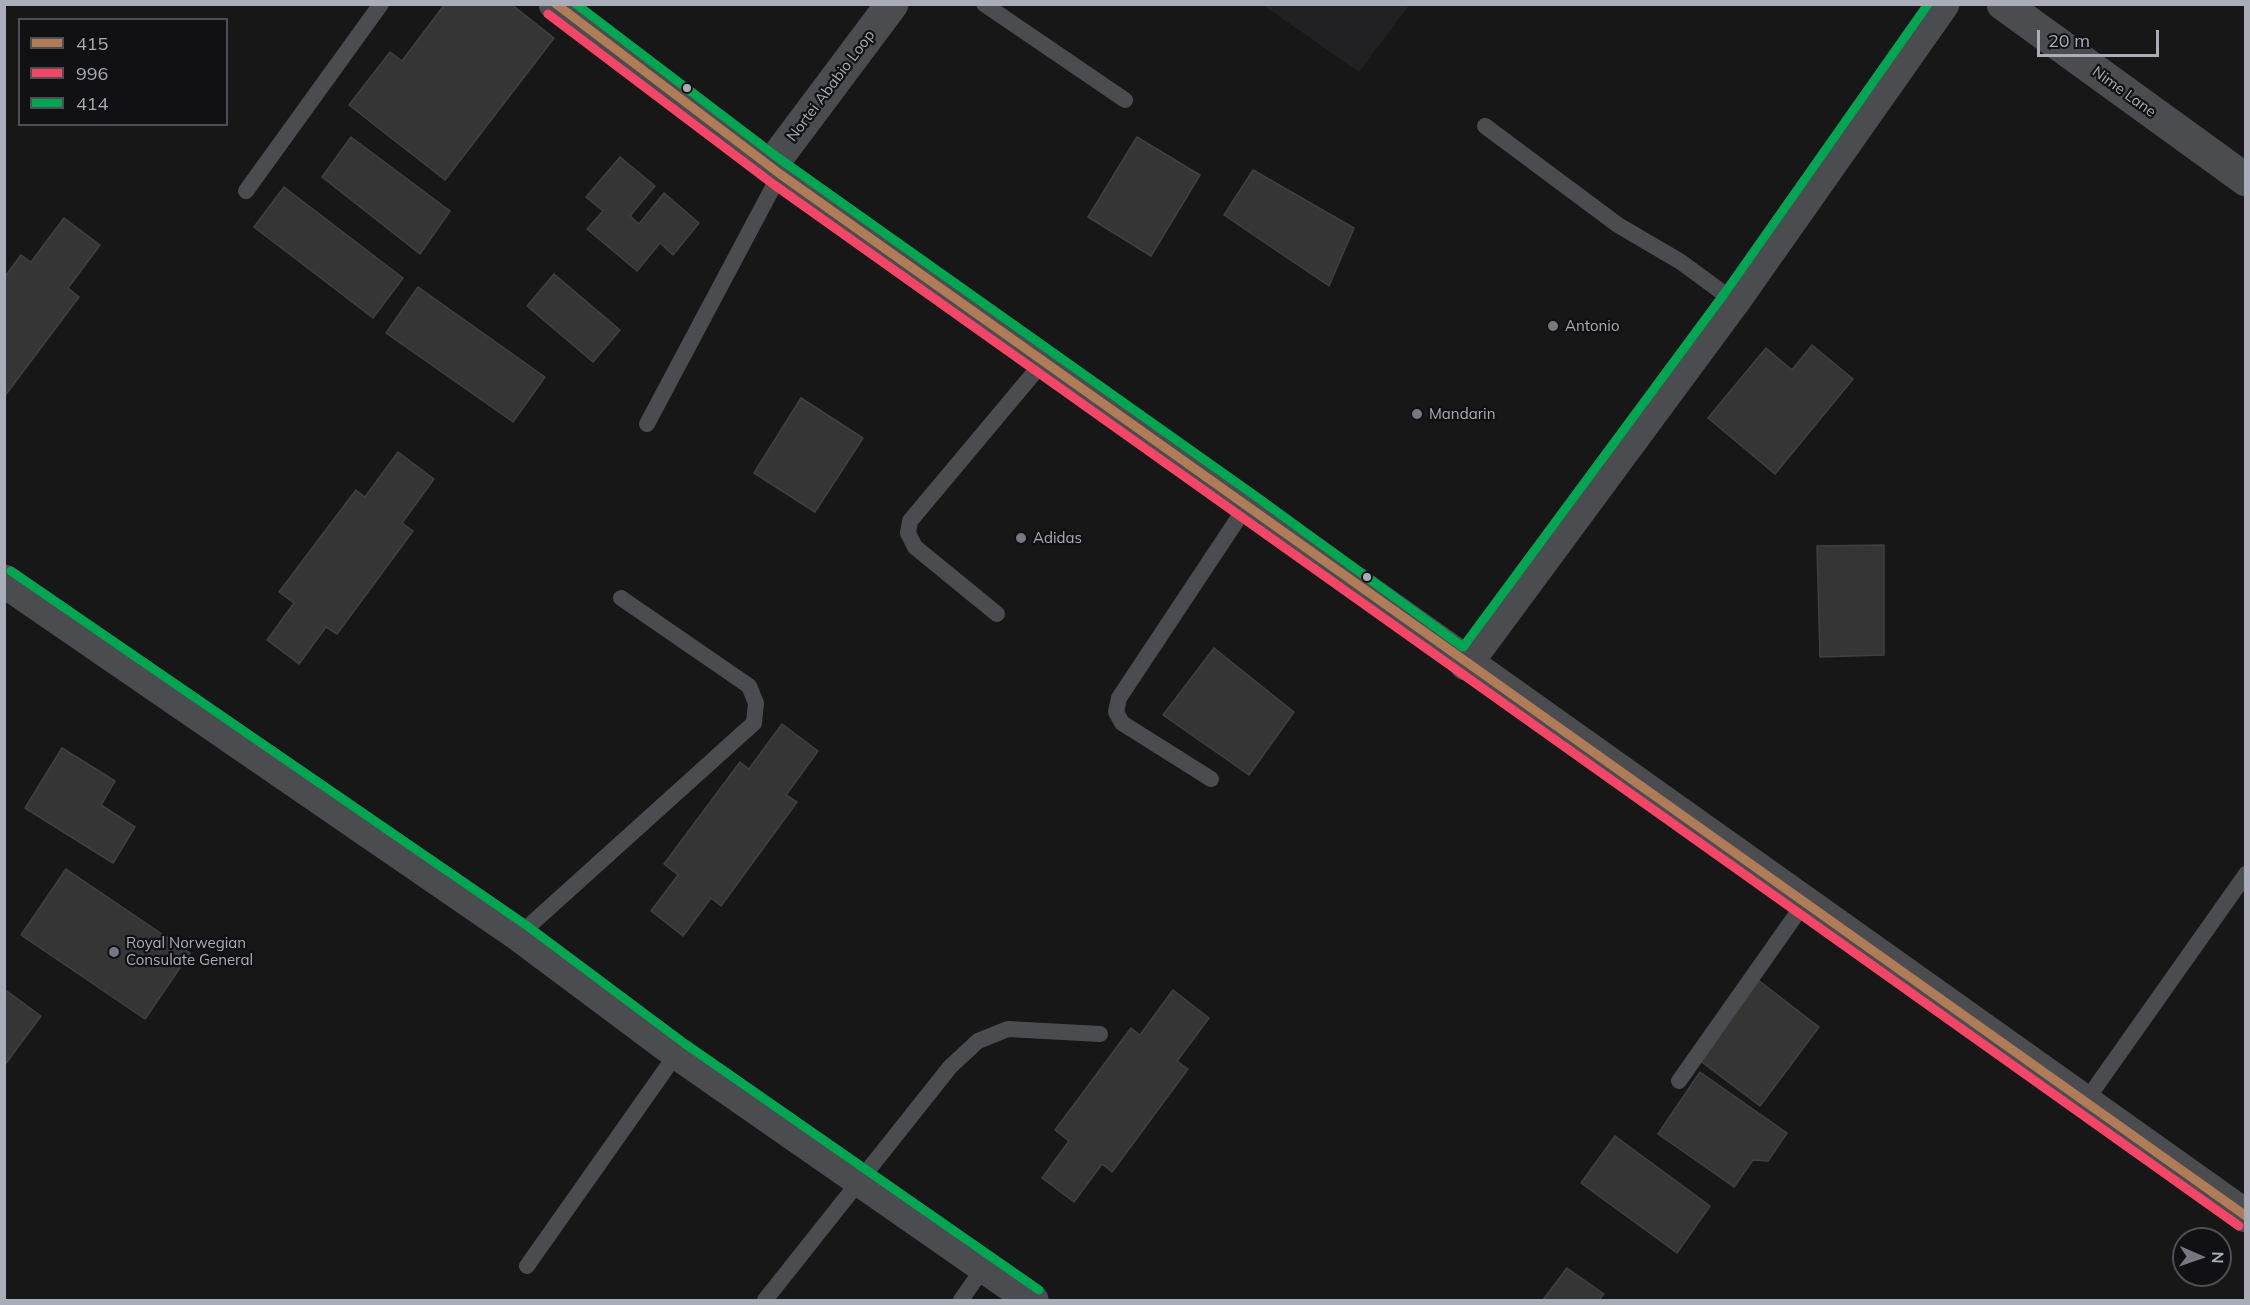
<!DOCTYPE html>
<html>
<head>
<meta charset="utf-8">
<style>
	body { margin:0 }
	#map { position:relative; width:2250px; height:1305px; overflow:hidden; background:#171717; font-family:Mulish,sans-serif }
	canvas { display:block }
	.frame { position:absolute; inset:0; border:6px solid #a8adb8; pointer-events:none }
	.legend { position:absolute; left:18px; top:18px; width:210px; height:108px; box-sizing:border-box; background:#111113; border:2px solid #4d4f55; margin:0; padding:8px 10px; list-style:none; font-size:18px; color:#a8adb8 }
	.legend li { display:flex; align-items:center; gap:12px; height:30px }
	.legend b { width:30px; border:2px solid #4d4f55 }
	.north { position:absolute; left:2172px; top:1227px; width:60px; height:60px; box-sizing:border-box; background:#111113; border:2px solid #4d4f55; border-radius:50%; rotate:92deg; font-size:16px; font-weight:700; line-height:24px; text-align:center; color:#a8adb8 }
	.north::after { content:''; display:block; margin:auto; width:21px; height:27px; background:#757880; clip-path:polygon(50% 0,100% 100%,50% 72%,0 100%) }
	.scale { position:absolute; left:2037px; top:30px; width:122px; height:27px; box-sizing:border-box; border:3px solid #a8adb8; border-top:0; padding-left:8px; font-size:18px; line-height:21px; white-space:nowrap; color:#a8adb8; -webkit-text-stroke:4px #111113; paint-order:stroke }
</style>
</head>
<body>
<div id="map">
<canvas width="2250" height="1305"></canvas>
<div class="frame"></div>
<ul class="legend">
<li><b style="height:8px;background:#b07c57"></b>415</li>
<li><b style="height:8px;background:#f34667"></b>996</li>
<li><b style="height:8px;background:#00a651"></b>414</li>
</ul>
<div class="north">N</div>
<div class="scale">20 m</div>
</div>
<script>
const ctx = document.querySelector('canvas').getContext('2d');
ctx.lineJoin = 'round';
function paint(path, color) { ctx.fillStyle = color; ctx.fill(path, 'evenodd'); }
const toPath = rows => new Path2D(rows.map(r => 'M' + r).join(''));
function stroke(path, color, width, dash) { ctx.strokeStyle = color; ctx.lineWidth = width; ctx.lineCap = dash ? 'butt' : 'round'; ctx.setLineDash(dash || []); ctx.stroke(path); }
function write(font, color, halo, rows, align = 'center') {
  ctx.font = font + ' Mulish,sans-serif'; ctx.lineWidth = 4.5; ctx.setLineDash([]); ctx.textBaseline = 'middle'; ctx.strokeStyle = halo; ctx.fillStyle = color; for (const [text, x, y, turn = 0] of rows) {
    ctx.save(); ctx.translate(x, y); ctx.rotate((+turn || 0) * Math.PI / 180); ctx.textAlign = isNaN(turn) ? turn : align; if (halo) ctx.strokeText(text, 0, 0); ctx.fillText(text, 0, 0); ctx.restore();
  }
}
paint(toPath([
	[1263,5,1409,5,1359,72]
]), '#212123');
const building = toPath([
	[445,4,511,4,554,38,445,180,349,105,390,52,402,61,445,4],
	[351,137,450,211,420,254,322,177,351,137],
	[1137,137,1200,175,1151,256,1088,217,1137,137],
	[620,157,655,186,630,216,639,224,664,193,699,223,673,255,660,243,637,271,587,229,603,211,586,197,620,157],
	[1253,170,1354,228,1329,286,1224,215,1253,170],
	[284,187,403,278,373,318,254,227,284,187],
	[64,218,100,245,68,288,79,297,4,397,4,278,21,255,31,262,64,218],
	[554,274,620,330,593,362,527,306,554,274],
	[418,287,545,377,513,422,386,333,418,287],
	[1812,345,1853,379,1775,474,1708,418,1766,348,1792,370,1812,345],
	[801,398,863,438,815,512,754,473,801,398],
	[398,452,434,479,402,523,413,531,337,634,326,627,299,664,267,640,294,603,279,592,356,490,365,497,398,452],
	[1884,545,1884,655,1820,657,1817,546,1884,545],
	[1214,648,1294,712,1249,775,1163,715,1214,648],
	[782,724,818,751,786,795,797,802,721,906,711,898,683,936,651,911,678,875,664,864,740,762,749,769,782,724],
	[62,748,115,781,101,805,135,827,113,863,25,808,62,748],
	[66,869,190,953,145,1019,21,935,66,869],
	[1758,980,1819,1027,1760,1106,1699,1060,1758,980],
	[4,989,41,1016,4,1066,4,989],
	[1173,990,1209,1018,1177,1061,1188,1069,1112,1172,1102,1164,1074,1202,1042,1178,1069,1141,1055,1130,1131,1028,1140,1035,1173,990],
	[1700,1072,1787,1133,1768,1161,1753,1160,1734,1187,1658,1134,1700,1072],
	[1615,1136,1710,1206,1677,1253,1581,1183,1615,1136],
	[1567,1268,1604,1294,1599,1300,1543,1300,1567,1268]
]);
paint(building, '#353536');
stroke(building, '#3f4043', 1.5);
stroke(toPath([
	[984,4,1125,100],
	[1485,126,1618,225,1681,262,1734,301],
	[246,191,381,4],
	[647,424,780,174],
	[997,614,915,547,908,533,910,521,1044,361],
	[1211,779,1122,723,1116,712,1119,698,1247,505],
	[519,935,754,723,756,703,749,686,621,598],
	[1679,1081,1805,902],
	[2085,1102,2246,874],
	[527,1266,677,1053],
	[765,1300,950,1067,978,1041,1008,1029,1100,1034],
	[961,1300,984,1267]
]), '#4b4c50', 16);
stroke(toPath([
	[555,4,780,174,2246,1216],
	[2003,4,2246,180],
	[770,167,892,4],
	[4,581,519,935,677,1053,1032,1300],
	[1466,664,1734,301,1943,4]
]), '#4b4c50', 33);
stroke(toPath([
	[556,4,780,174,2246,1216]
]), '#b07c57', 9);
stroke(toPath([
	[548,14,773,184,2239,1226]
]), '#f34667', 9);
stroke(toPath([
	[576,4,777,157,1254,495,1463,647,1724,294,1928,4],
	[11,571,526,925,684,1043,1039,1290]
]), '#00a651', 9);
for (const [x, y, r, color] of [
	[687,88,5,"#a8adb8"],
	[1553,326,6,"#757880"],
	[1417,414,6,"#757880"],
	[1021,538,6,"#757880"],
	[1367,577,5,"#a8adb8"],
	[114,952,6,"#757880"]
]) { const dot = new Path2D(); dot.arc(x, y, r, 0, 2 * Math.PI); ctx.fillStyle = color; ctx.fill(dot); stroke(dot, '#111113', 2); }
write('15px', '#a8adb8', '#111113', [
	["Nortei Ababio Loop",831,86,-53],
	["Nime Lane",2124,92,36]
]);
write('15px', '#a8adb8', '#111113', [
	["Antonio",1565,326],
	["Mandarin",1429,414],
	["Adidas",1033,538],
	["Royal Norwegian",126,943],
	["Consulate General",126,960]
], 'left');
</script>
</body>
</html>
